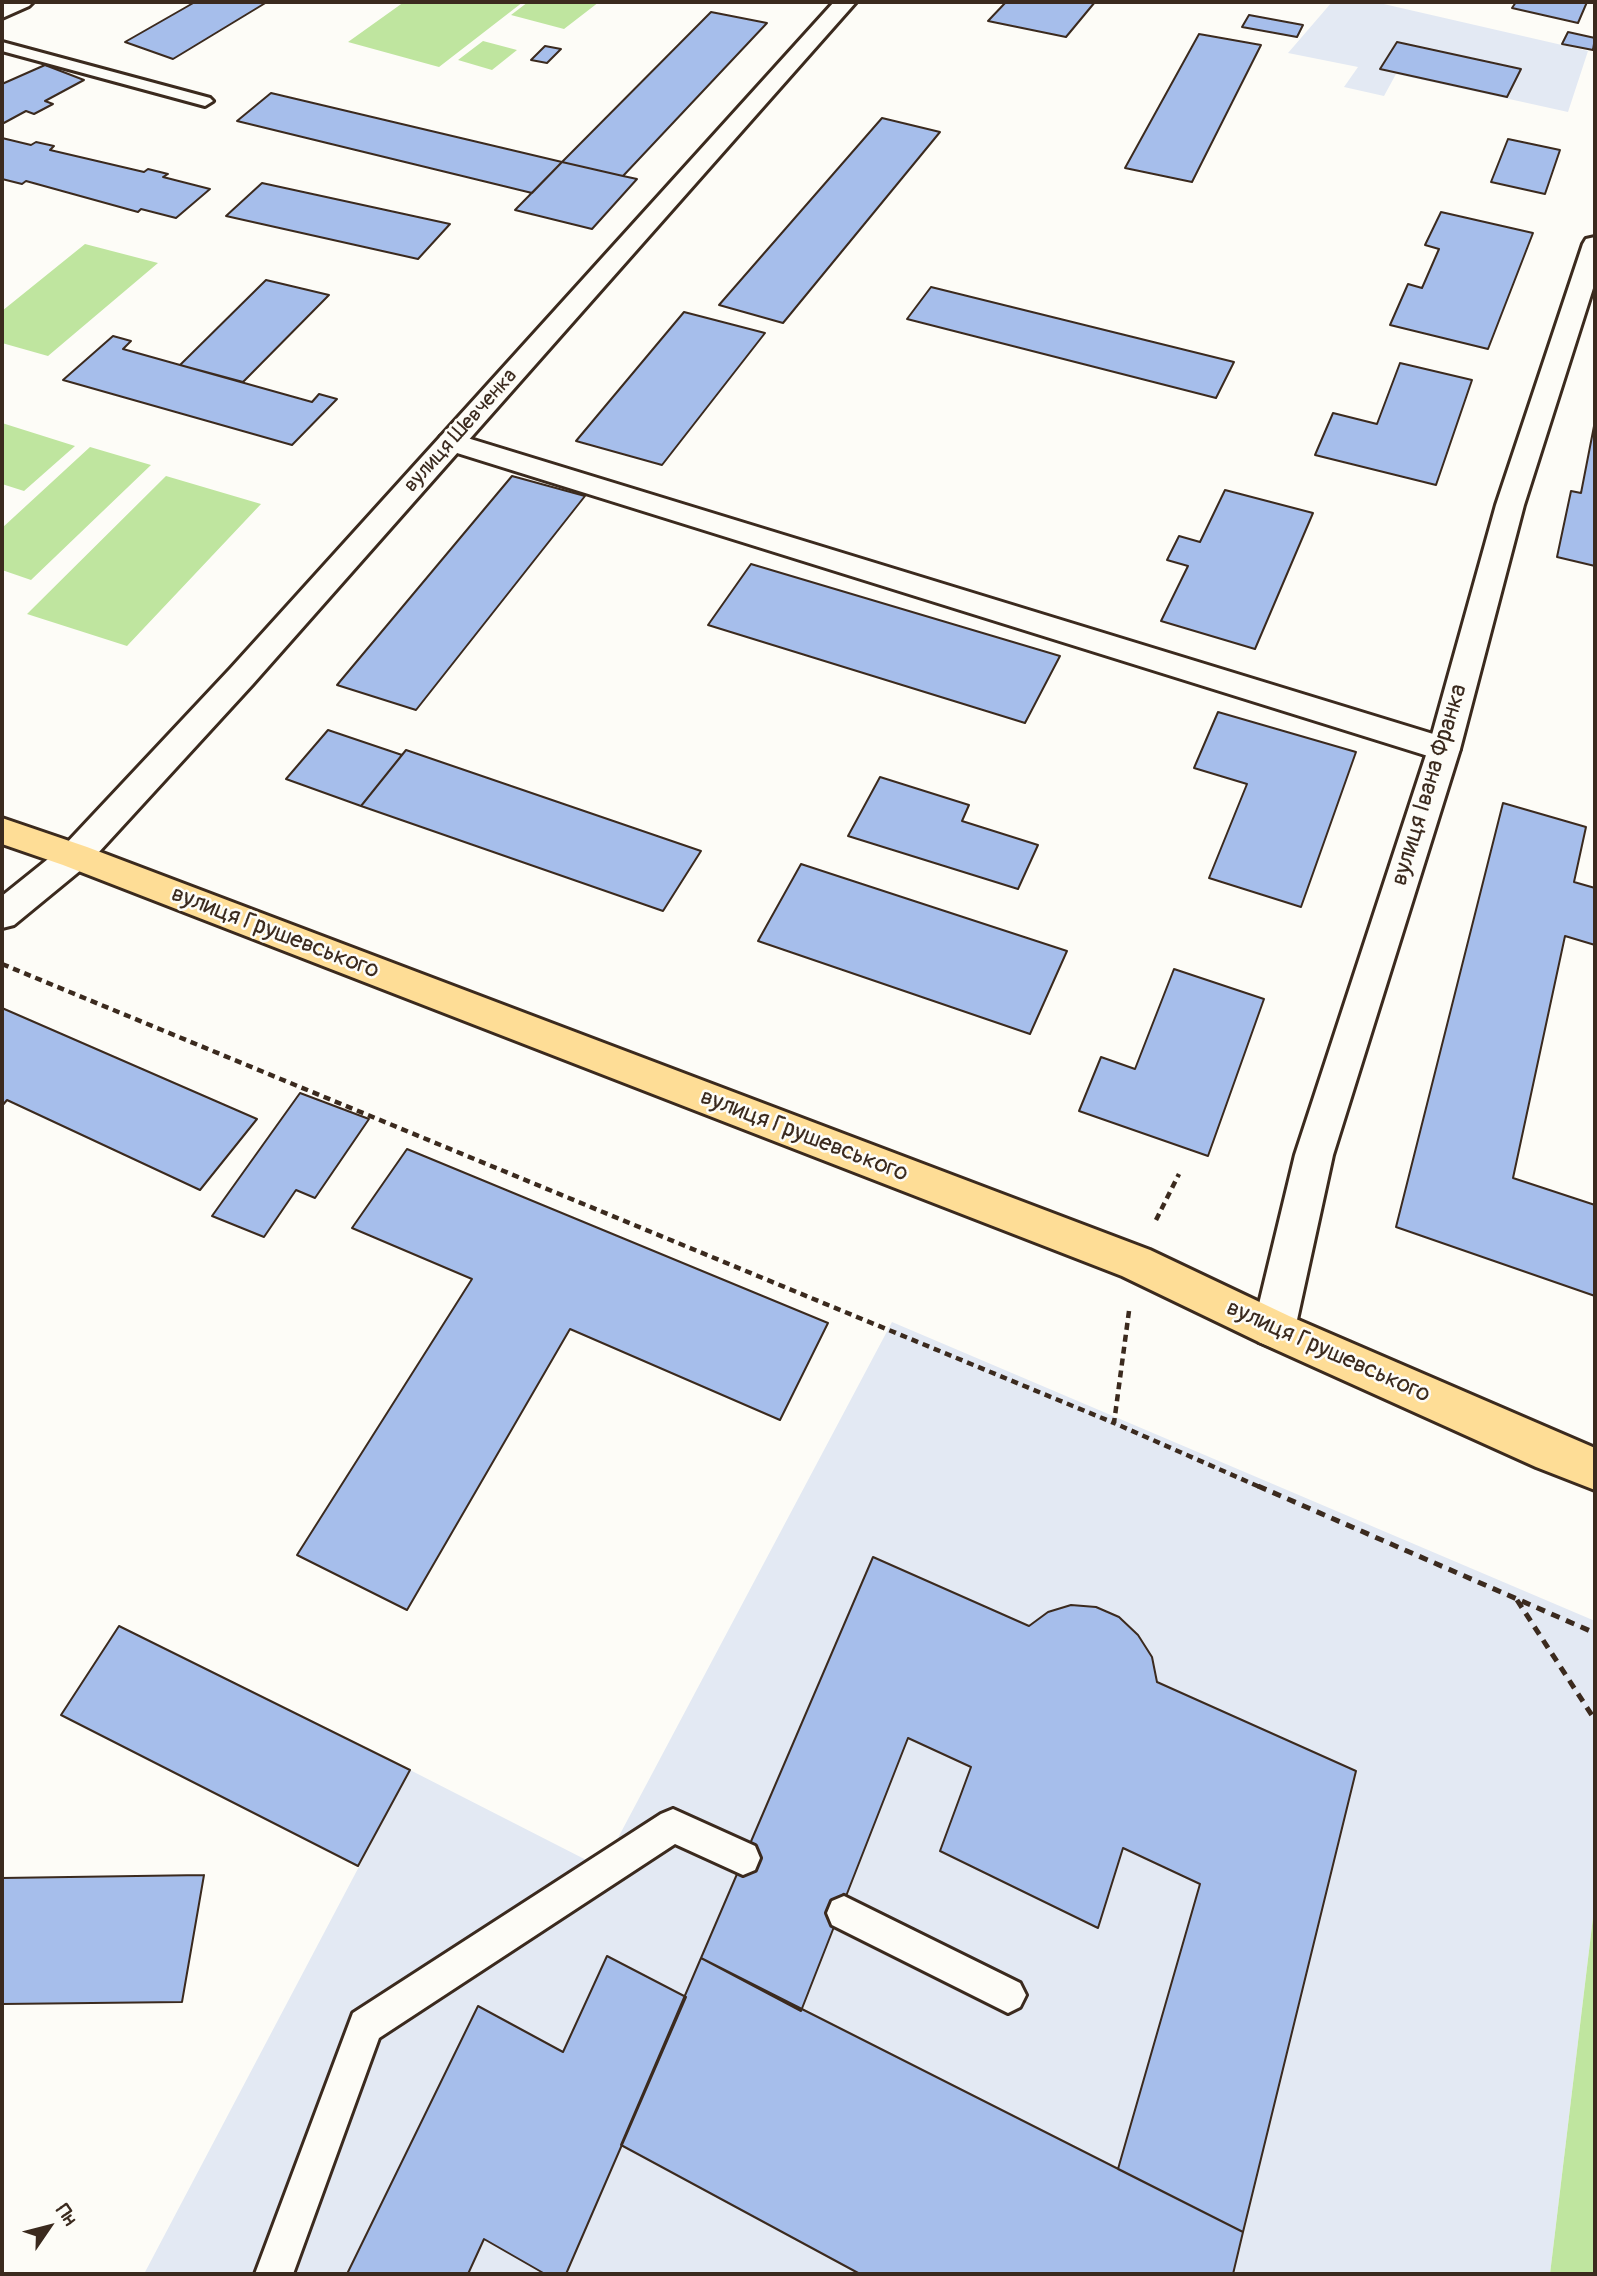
<!DOCTYPE html>
<html>
<head>
<meta charset="utf-8">
<style>
	body { margin:0 }
	#map { position:relative; width:1597px; height:2276px; overflow:hidden; background:#fdfcf7; font-family:Pangolin,sans-serif }
	canvas { display:block }
	.frame { position:absolute; inset:0; border:4px solid #3b2a1e; pointer-events:none }
	.north { position:absolute; left:14px; top:2192px; width:70px; height:70px; -webkit-text-stroke:5px #fdfcf7; paint-order:stroke; rotate:55deg; font-size:19px; font-weight:700; line-height:28px; text-align:center; color:#3b2a1e }
	.north::after { content:''; display:block; margin:auto; width:24px; height:32px; background:#3b2a1e; clip-path:polygon(50% 0,100% 100%,50% 72%,0 100%) }
</style>
</head>
<body>
<div id="map">
<canvas width="1597" height="2276"></canvas>
<div class="frame"></div>
<div class="north">Пн</div>
</div>
<script>
const ctx = document.querySelector('canvas').getContext('2d');
ctx.lineJoin = 'round';
function paint(path, color) { ctx.fillStyle = color; ctx.fill(path, 'evenodd'); }
const toPath = rows => new Path2D(rows.map(r => 'M' + r).join(''));
function stroke(path, color, width, dash) { ctx.strokeStyle = color; ctx.lineWidth = width; ctx.lineCap = dash ? 'butt' : 'round'; ctx.setLineDash(dash || []); ctx.stroke(path); }
function write(font, color, halo, rows, align = 'center') {
  ctx.font = font + ' Pangolin,sans-serif'; ctx.lineWidth = 5; ctx.setLineDash([]); ctx.textBaseline = 'middle'; ctx.strokeStyle = halo; ctx.fillStyle = color; for (const [text, x, y, turn = 0] of rows) {
    ctx.save(); ctx.translate(x, y); ctx.rotate((+turn || 0) * Math.PI / 180); ctx.textAlign = isNaN(turn) ? turn : align; if (halo) ctx.strokeText(text, 0, 0); ctx.fillText(text, 0, 0); ctx.restore();
  }
}
paint(toPath([
	[1332,2,1375,2,1588,51,1568,112,1396,74,1384,96,1344,87,1358,67,1288,53],
	[892,1322,1595,1621,1595,1901,1550,2274,144,2274,410,1770,602,1868]
]), '#e3e9f3');
paint(toPath([
	[404,2,523,2,439,67,348,42],
	[528,2,599,2,564,29,511,15],
	[483,41,517,50,492,70,458,60],
	[85,244,158,263,48,356,2,343,2,311],
	[2,423,75,446,24,491,2,484],
	[90,447,151,465,31,580,2,570,2,528],
	[166,476,261,504,127,646,27,614],
	[1595,1901,1595,2274,1550,2274]
]), '#bfe59f');
const building = toPath([
	[195,2,267,2,173,59,125,42,195,2],
	[1006,2,1095,2,1066,37,988,21,1006,2],
	[1516,2,1587,2,1578,23,1512,8,1516,2],
	[711,12,767,23,623,176,562,162,711,12],
	[1249,15,1303,25,1297,37,1242,27,1249,15],
	[1568,32,1595,38,1593,50,1562,44,1568,32],
	[1199,34,1261,45,1192,182,1125,168,1199,34],
	[1397,42,1521,69,1507,97,1380,69,1397,42],
	[545,46,561,49,547,63,531,60,545,46],
	[45,65,84,80,45,101,53,104,34,114,26,111,2,124,2,84,45,65],
	[271,93,562,162,532,193,237,121,271,93],
	[882,118,940,132,783,323,719,305,882,118],
	[2,138,31,145,36,142,54,146,50,150,144,172,148,169,168,174,163,177,210,189,176,218,141,209,138,212,26,181,22,184,2,179,2,138],
	[1508,139,1560,150,1545,194,1491,182,1508,139],
	[562,162,623,176,637,179,592,229,515,210,562,162],
	[262,183,450,224,418,259,226,216,262,183],
	[1441,212,1533,233,1488,349,1390,325,1408,284,1422,288,1439,249,1425,245,1441,212],
	[266,280,329,295,243,382,180,365,266,280],
	[931,287,1234,362,1216,398,907,319,931,287],
	[684,312,765,333,662,465,576,441,684,312],
	[113,336,131,341,123,349,312,402,319,394,337,399,292,445,63,380,113,336],
	[1400,363,1472,380,1436,485,1315,455,1333,413,1377,424,1400,363],
	[1595,421,1595,566,1557,557,1571,491,1581,493,1595,421],
	[512,476,585,496,416,710,337,685,512,476],
	[1225,490,1313,513,1255,649,1161,621,1188,566,1167,560,1179,536,1200,542,1225,490],
	[751,564,1060,656,1025,723,708,625,751,564],
	[1218,712,1356,752,1301,907,1209,878,1247,784,1194,768,1218,712],
	[328,730,402,755,361,806,286,779,328,730],
	[406,750,701,851,663,911,361,806,406,750],
	[880,777,969,805,962,821,1038,845,1018,889,848,836,880,777],
	[1503,803,1586,827,1574,882,1595,888,1595,945,1565,936,1513,1178,1595,1205,1595,1296,1396,1227,1503,803],
	[801,864,1067,951,1030,1034,758,941,801,864],
	[1174,969,1264,999,1208,1156,1079,1111,1101,1057,1135,1069,1174,969],
	[2,1008,257,1119,200,1190,7,1100,2,1106,2,1008],
	[300,1093,369,1119,315,1198,296,1190,264,1237,212,1216,300,1093],
	[407,1149,828,1323,780,1420,570,1329,407,1610,297,1555,472,1279,352,1228,407,1149],
	[873,1557,1029,1626,1048,1612,1071,1605,1096,1607,1119,1617,1138,1635,1152,1657,1157,1682,1356,1771,1243,2232,1118,2169,1200,1884,1123,1848,1098,1928,940,1851,971,1767,908,1738,801,2011,701,1958,873,1557],
	[119,1626,410,1770,358,1866,61,1715,119,1626],
	[204,1875,182,2002,2,2004,2,1878,204,1875],
	[607,1956,686,1997,566,2274,545,2274,484,2239,468,2274,347,2274,478,2006,563,2052,607,1956],
	[701,1958,1243,2232,1233,2274,860,2274,621,2145,701,1958]
]);
paint(building, '#a6beeb');
stroke(building, '#3b2a1e', 2);
const lane = toPath([
	[2,42,210,98,213,101,205,106,2,51,2,42],
	[673,1809,755,1846,760,1858,755,1870,743,1875,675,1844,379,2038,293,2274,255,2274,353,2013,661,1814,673,1809],
	[844,1896,1020,1983,1026,1995,1020,2007,1008,2013,832,1925,827,1913,832,1901,844,1896]
]);
const street = toPath([
	[451,433,1456,741,1460,749,1456,757,1444,761,441,448,437,442,441,436,451,433],
	[75,843,87,847,92,856,87,865,14,925,2,928,2,896,63,847,75,843]
]);
const secondary = toPath([
	[6,2,33,2,29,6,2,18,2,4,6,2],
	[834,2,856,2,252,685,87,865,75,869,63,865,58,856,63,847,230,669,834,2],
	[1595,237,1595,282,1524,505,1460,749,1333,1155,1295,1329,1289,1342,1274,1348,1259,1342,1253,1329,1295,1155,1428,749,1496,505,1583,244,1586,239,1595,237]
]);
const highway = toPath([
	[2,818,87,847,1150,1250,1289,1316,1595,1448,1595,1490,1536,1467,1259,1342,1122,1276,63,865,2,844,2,818]
]);
stroke(lane, '#3b2a1e', 6);
stroke(street, '#3b2a1e', 6);
stroke(secondary, '#3b2a1e', 6);
stroke(highway, '#3b2a1e', 6);
stroke(toPath([
	[2,964,1114,1423],
	[1156,1220,1179,1174],
	[1129,1311,1114,1423,1262,1488]
]), '#3b2a1e', 4.5, [7, 5]);
stroke(toPath([
	[1258,1486,1595,1633],
	[1517,1600,1595,1720]
]), '#3b2a1e', 5, [9, 7]);
paint(lane, '#fdfcf7');
paint(street, '#fdfcf7');
paint(secondary, '#fdfcf7');
paint(highway, '#fedd96');
write('21px', '#3b2a1e', '#fdfcf7', [
	["вулиця Шевченка",461,431,-48]
]);
write('24px', '#3b2a1e', '#fdfcf7', [
	["вулиця Івана Франка",1430,785,-73],
	["вулиця Грушевського",275,933,21],
	["вулиця Грушевського",804,1136,21],
	["вулиця Грушевського",1328,1352,24]
]);
</script>
</body>
</html>
